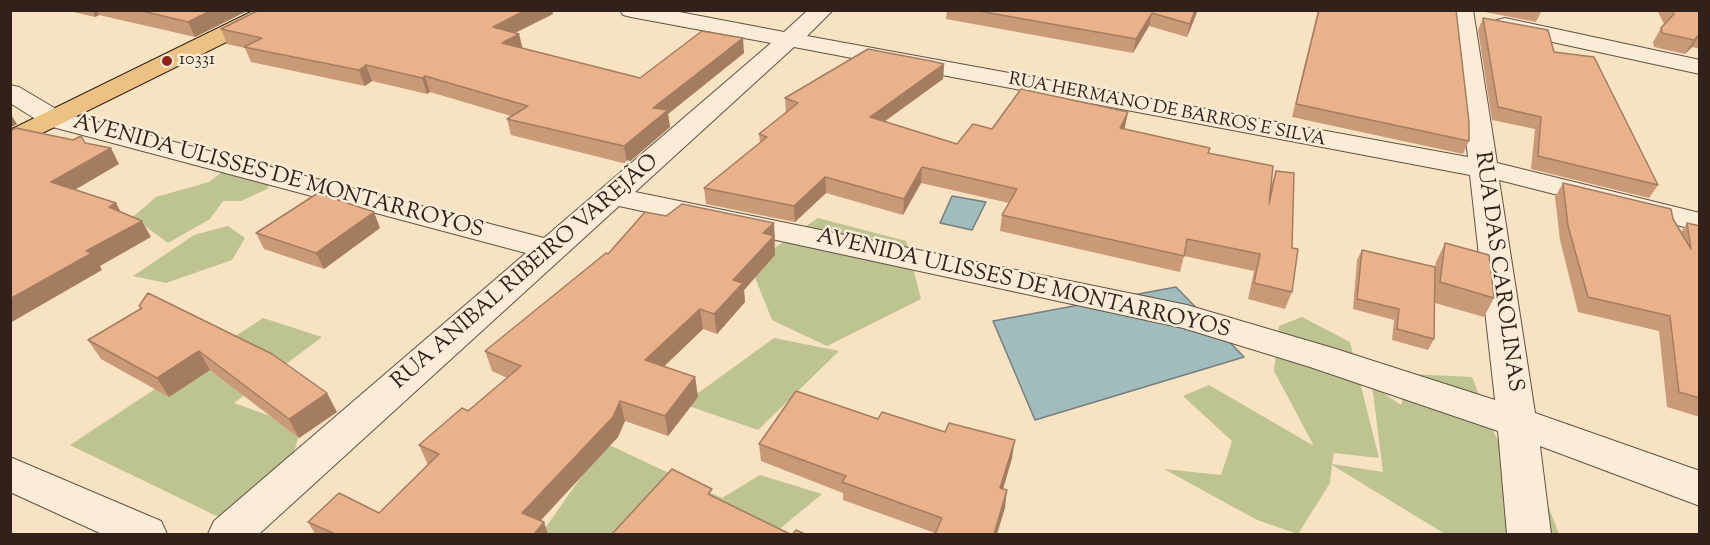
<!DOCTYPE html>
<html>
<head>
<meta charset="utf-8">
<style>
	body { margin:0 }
	#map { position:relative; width:1710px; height:545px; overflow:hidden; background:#f7e2c2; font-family:"Sorts Mill Goudy",serif }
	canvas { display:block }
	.frame { position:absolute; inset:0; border:12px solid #32211b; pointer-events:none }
</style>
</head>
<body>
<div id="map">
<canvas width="1710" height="545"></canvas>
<div class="frame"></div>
</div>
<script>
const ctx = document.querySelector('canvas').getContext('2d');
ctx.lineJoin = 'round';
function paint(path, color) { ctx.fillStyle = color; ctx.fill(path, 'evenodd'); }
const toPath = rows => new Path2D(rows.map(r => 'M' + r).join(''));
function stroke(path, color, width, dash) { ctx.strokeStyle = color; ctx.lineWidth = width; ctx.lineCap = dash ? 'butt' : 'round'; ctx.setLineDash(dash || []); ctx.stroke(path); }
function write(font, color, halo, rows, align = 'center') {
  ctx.font = font + ' "Sorts Mill Goudy",serif'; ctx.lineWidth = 5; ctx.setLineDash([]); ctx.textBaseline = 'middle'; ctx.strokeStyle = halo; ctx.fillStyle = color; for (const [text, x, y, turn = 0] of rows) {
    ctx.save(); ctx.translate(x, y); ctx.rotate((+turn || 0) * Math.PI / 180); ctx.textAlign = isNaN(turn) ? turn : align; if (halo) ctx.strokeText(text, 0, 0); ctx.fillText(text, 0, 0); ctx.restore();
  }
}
paint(toPath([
	[244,155,279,167,267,189,241,201,223,201,210,219,168,243,133,217,156,197,209,182],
	[818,218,906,241,921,299,827,346,772,320,752,270,776,247],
	[228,226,245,238,232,260,166,283,133,276,194,235],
	[1302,317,1350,342,1379,458,1334,453,1332,464,1383,472,1372,385,1401,405,1409,374,1472,377,1496,437,1543,493,1559,534,1445,534,1332,465,1330,483,1298,534,1257,520,1164,469,1221,475,1232,441,1183,396,1209,385,1314,446,1274,371,1279,326],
	[263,318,322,337,234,403,301,427,292,460,227,521,70,445],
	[774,338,839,351,758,430,683,404],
	[605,443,722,498,760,475,822,494,777,531,541,534]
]), '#bec392');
const water = toPath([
	[952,196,986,202,972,230,940,223,952,196],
	[1176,287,1244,357,1035,420,993,321,1176,287]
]);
paint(water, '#a1bcbd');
stroke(water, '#757e7c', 1.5);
const minor = toPath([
	[620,10,669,10,784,32,808,10,833,10,807,36,1468,157,1451,10,1473,10,1497,163,1700,213,1700,231,1499,180,1535,413,1700,471,1700,506,1540,446,1551,534,1507,534,1498,431,1310,367,1183,328,619,206,259,534,208,534,214,521,526,253,45,125,10,103,10,85,19,87,63,113,544,238,771,43,631,17,623,15,620,10],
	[794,47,1470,175,1495,400,1336,349,1187,305,635,192,794,47],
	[1505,18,1700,60,1700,74,1497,30,1494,25,1497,20,1505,18],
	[10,457,161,521,167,534,102,534,10,492,10,457]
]);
const major = toPath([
	[255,10,284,10,281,15,10,149,10,130,255,10]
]);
stroke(minor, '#635145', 2);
stroke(major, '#32211b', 2);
paint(minor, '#faecd7');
paint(major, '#ecc181');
paint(toPath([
	[65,10,249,10,195,37,99,15,95,17],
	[947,10,1198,10,1187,37,1149,26,1133,53,946,19],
	[1318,10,1469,141,1463,154,1292,117],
	[1475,10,1542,10,1536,22],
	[1657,10,1700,10,1700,49,1692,47,1685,54,1654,47,1653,42,1661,28,1664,24],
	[553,14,514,33,519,34,522,48,640,78,744,53,668,114,670,127,627,164,511,135,507,119,511,116,430,92,427,94,372,81,365,86,251,62,245,48,227,44,221,29],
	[1483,18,1554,52,1658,185,1649,198,1531,169,1535,129,1492,120,1478,30],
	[944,64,943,79,885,121,957,144,992,129,1128,112,1124,129,1209,154,1271,186,1276,171,1292,248,1292,292,1285,309,1248,299,1254,271,1184,256,1180,272,1000,231,1002,215,1009,203,921,183,903,215,826,193,795,222,706,204,704,188,760,143,759,134,786,113,785,98],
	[1563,183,1673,219,1681,232,1687,223,1700,226,1700,417,1667,407,1659,331,1578,312,1560,240,1555,197],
	[666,216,774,223,775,242,774,243,775,255,744,290,745,302,717,334,703,329,663,367,695,377,698,397,668,436,625,421,618,437,540,521,548,534,315,534,308,522,379,513,428,465,419,445,468,411,507,378,492,371,485,351,608,254],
	[380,228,324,269,264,249,256,233],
	[1445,243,1494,298,1484,317,1435,303,1434,339,1428,350,1392,340,1394,320,1353,309,1357,260,1362,250,1435,267,1436,262],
	[139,306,337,412,299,438,210,370,169,397,101,359,88,340,141,309],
	[878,419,1012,458,1003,489,1005,508,935,533,843,500,843,493,761,461,759,444]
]), '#c99978');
paint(toPath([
	[92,10,97,10,99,15,95,17],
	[212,10,249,10,195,37,188,22],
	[526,10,552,10,553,14,497,42,493,27],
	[1195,10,1198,10,1187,37,1190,24],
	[1152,13,1149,26,1133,53,1136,39],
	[519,34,523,50,502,43],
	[1700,34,1692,47,1685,54,1694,40],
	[743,38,744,53,668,114,670,127,627,164,624,146,653,108],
	[944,64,943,79,870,132,870,117],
	[366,65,372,81,365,86,359,70],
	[425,76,430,92,427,94,422,78],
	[1128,112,1125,127,1117,143,1120,128],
	[10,113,17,124,10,128],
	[111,148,119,164,61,198,51,182],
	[922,167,921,183,903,215,904,199],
	[825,177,826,193,795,222,794,206],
	[116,203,125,220,109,207],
	[374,212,380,228,324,269,316,253],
	[142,221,151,237,100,266,102,270,10,323,10,299,86,251],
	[774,223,775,255,744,290,745,302,717,334,714,314,733,280,763,233],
	[700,309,703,329,649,381,645,360],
	[199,351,210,370,169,397,157,378],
	[695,377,698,397,668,436,665,416],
	[327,393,337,412,299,438,289,419],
	[620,401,625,421,618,437,529,533,522,513],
	[1015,440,1012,458,998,506,1000,488],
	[1007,490,1005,508,997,534,994,534],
	[544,522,548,534,534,534]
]), '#a47d61');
const building = toPath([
	[138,10,212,10,188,22,138,10],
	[259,10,526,10,493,27,519,34,502,43,640,78,702,31,743,38,653,108,668,110,624,146,507,119,528,106,425,76,422,78,366,65,359,70,244,47,262,38,221,29,259,10],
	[973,10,1195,10,1190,24,1152,13,1136,39,973,10],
	[1319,10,1456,10,1469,122,1469,141,1296,104,1319,10],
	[1672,10,1700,10,1700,34,1694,40,1662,33,1661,28,1674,14,1672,10],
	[1483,18,1548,30,1554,52,1594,57,1658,185,1538,156,1541,117,1498,107,1483,18],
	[868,49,931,61,944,64,870,117,957,144,973,124,992,129,1021,89,1128,112,1120,128,1210,148,1208,153,1273,166,1269,204,1276,171,1294,173,1292,248,1298,249,1292,292,1254,283,1260,254,1187,239,1184,256,1002,215,1017,189,922,167,904,199,825,177,794,206,704,188,767,137,759,134,798,103,785,98,868,49],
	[16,128,73,140,81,136,85,143,111,148,51,182,116,203,109,207,142,221,86,251,92,253,10,299,10,131,16,128],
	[1563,183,1671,209,1673,219,1691,249,1687,223,1700,226,1700,398,1679,392,1670,316,1588,297,1568,226,1563,183],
	[318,193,374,212,316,253,256,233,318,193],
	[682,204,774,223,763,233,774,236,733,280,743,283,714,314,700,309,645,360,695,377,665,416,620,401,613,417,522,513,544,522,534,534,335,534,308,522,339,493,379,513,439,454,419,445,462,408,468,411,521,366,485,351,606,253,608,254,645,212,666,216,682,204],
	[1445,243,1489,255,1494,298,1440,282,1445,243],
	[1362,250,1435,267,1434,339,1397,329,1399,309,1357,299,1362,250],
	[148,293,272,354,327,393,289,419,199,351,157,378,88,340,142,308,139,306,148,293],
	[796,391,878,419,882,412,945,432,949,423,1015,440,1000,488,1007,490,994,534,935,534,942,518,842,482,846,476,759,444,796,391],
	[672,469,712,489,708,494,790,534,612,534,672,469],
	[796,530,805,534,793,534,796,530]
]);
paint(building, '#eab28b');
stroke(building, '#a47d61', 1.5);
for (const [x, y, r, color] of [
	[167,61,6,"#8f2418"]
]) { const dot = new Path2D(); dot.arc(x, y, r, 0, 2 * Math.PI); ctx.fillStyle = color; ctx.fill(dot); stroke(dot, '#faecd7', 2); }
write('18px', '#32211b', '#faecd7', [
	["10331",179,61]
], 'left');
write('18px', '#32211b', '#faecd7', [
	["RUA HERMANO DE BARROS E SILVA",1167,111,11]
]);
write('22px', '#32211b', '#faecd7', [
	["AVENIDA ULISSES DE MONTARROYOS",278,178,15],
	["RUA DAS CAROLINAS",1497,272,82],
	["RUA ANIBAL RIBEIRO VAREJÃO",526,273,-41],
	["AVENIDA ULISSES DE MONTARROYOS",1023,285,13]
]);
</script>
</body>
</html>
